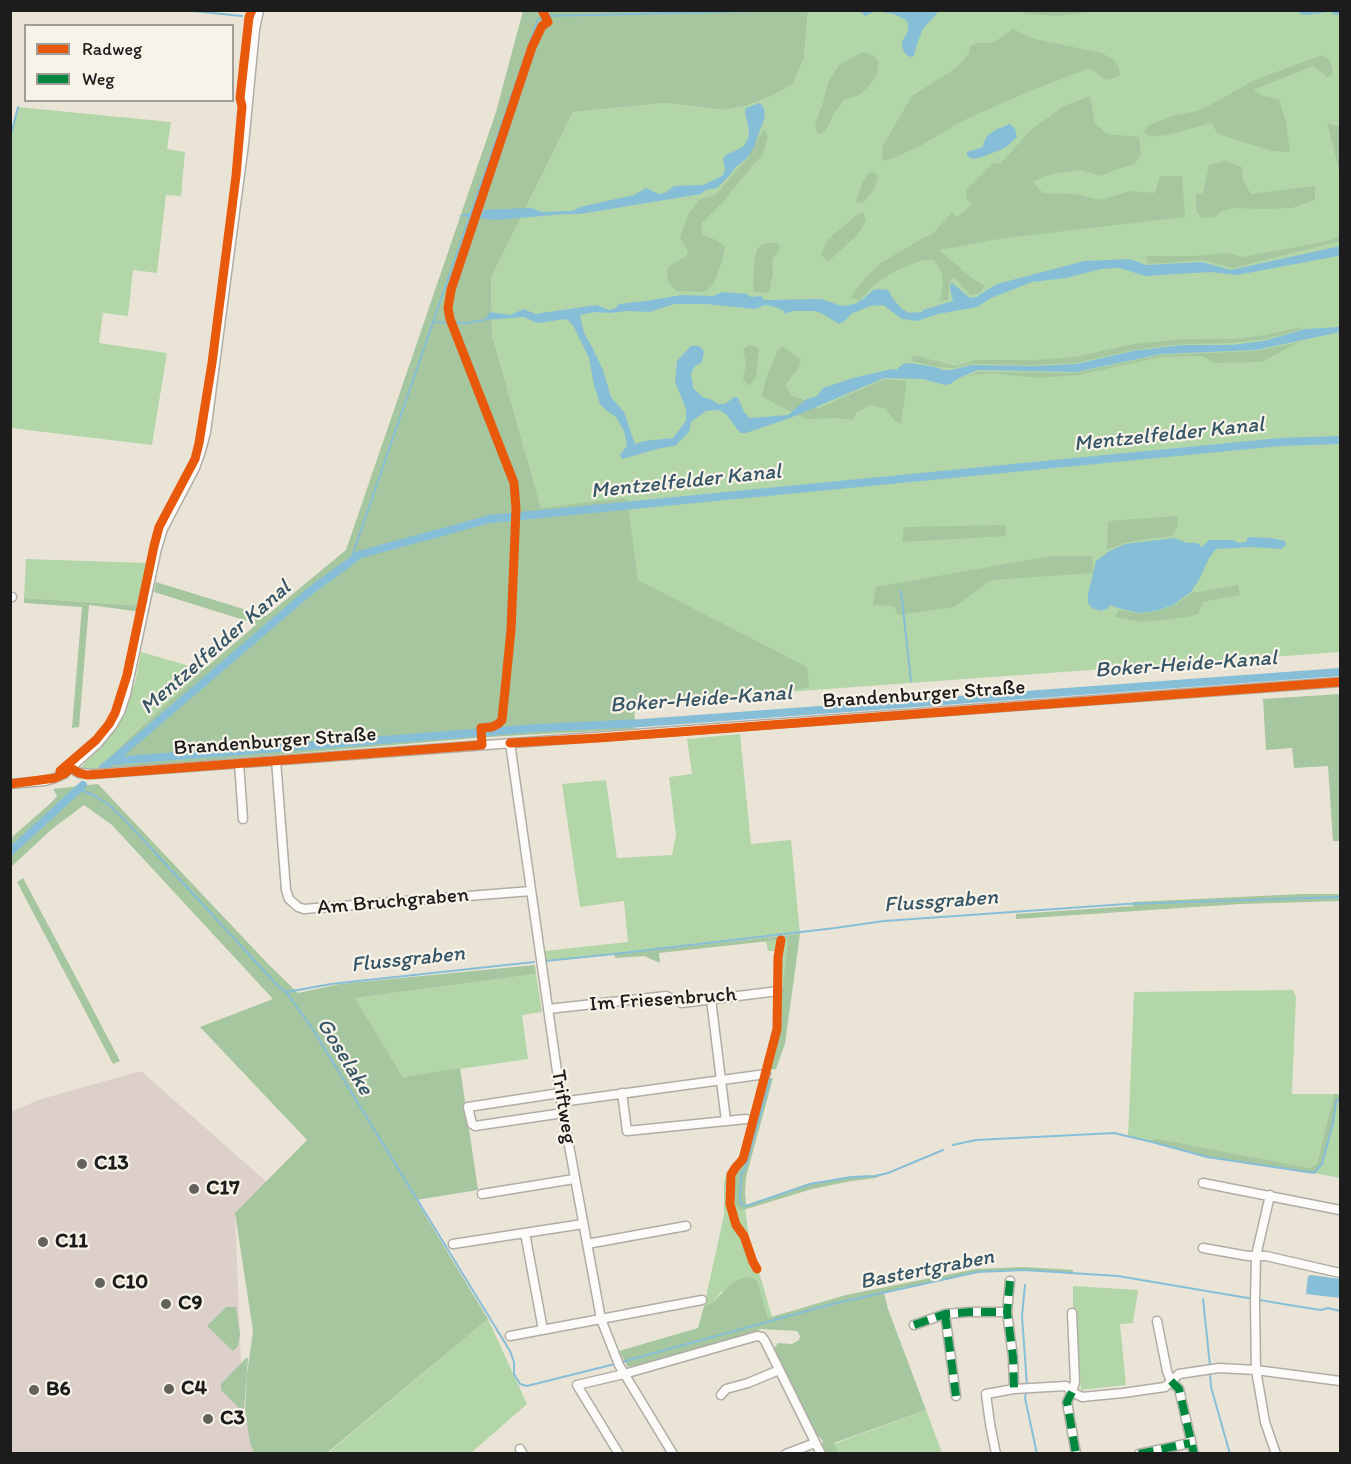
<!DOCTYPE html>
<html>
<head>
<meta charset="utf-8">
<style>
	body { margin:0 }
	#map { position:relative; width:1351px; height:1464px; overflow:hidden; background:#eae4d7; font-family:Itim,sans-serif }
	canvas { display:block }
	.frame { position:absolute; inset:0; border:12px solid #1c1c1c; pointer-events:none }
	.legend { position:absolute; left:24px; top:24px; width:210px; height:78px; box-sizing:border-box; background:#f7f3e8; border:2px solid #9f9d96; margin:0; padding:8px 10px; list-style:none; font-size:18px; color:#1c1c1c }
	.legend li { display:flex; align-items:center; gap:12px; height:30px }
	.legend b { width:30px; border:2px solid #9f9d96 }
</style>
</head>
<body>
<div id="map">
<canvas width="1351" height="1464"></canvas>
<div class="frame"></div>
<ul class="legend">
<li><b style="height:8px;background:#e8590c"></b>Radweg</li>
<li><b style="height:8px;background:#00873e"></b>Weg</li>
</ul>
</div>
<script>
const ctx = document.querySelector('canvas').getContext('2d');
ctx.lineJoin = 'round';
function paint(path, color) { ctx.fillStyle = color; ctx.fill(path, 'evenodd'); }
const toPath = rows => new Path2D(rows.map(r => 'M' + r).join(''));
function stroke(path, color, width, dash) { ctx.strokeStyle = color; ctx.lineWidth = width; ctx.lineCap = dash ? 'butt' : 'round'; ctx.setLineDash(dash || []); ctx.stroke(path); }
function write(font, color, halo, rows, align = 'center') {
  ctx.font = font + ' Itim,sans-serif'; ctx.lineWidth = 4.5; ctx.setLineDash([]); ctx.textBaseline = 'middle'; ctx.strokeStyle = halo; ctx.fillStyle = color; for (const [text, x, y, turn = 0] of rows) {
    ctx.save(); ctx.translate(x, y); ctx.rotate((+turn || 0) * Math.PI / 180); ctx.textAlign = isNaN(turn) ? turn : align; if (halo) ctx.strokeText(text, 0, 0); ctx.fillText(text, 0, 0); ctx.restore();
  }
}
paint(toPath([
	[141,1071,269,1184,235,1213,243,1412,257,1453,11,1453,10,1112,38,1100]
]), '#ddd0ca');
paint(toPath([
	[808,11,1340,11,1340,652,633,703,541,509,492,335,491,278,573,112,666,103,724,110,745,106,772,96,793,84,804,58],
	[18,107,171,122,167,149,185,152,181,196,166,195,157,273,133,270,128,316,103,313,99,343,167,353,152,445,11,428,10,139],
	[26,559,148,563,143,606,24,598],
	[141,652,203,670,95,770,87,771,81,768,118,721,135,683],
	[740,734,751,844,791,840,800,934,545,961,544,951,628,942,624,901,580,907,562,784,606,780,617,858,672,855,676,835,669,777,692,774,687,739],
	[789,939,777,1043,770,1070,764,1071,775,1030,776,951,768,951,766,941],
	[536,974,542,1012,522,1015,528,1059,403,1077,355,998],
	[1293,990,1296,997,1292,1094,1334,1094,1317,1163,1308,1168,1153,1138,1152,1142,1128,1137,1134,992],
	[768,1078,745,1161,738,1171,740,1211,745,1209,749,1237,772,1317,768,1318,758,1284,721,1292,713,1302,704,1306,724,1215,724,1183,727,1171,740,1158,761,1079],
	[1340,1098,1340,1178,1314,1173,1322,1164,1333,1123,1336,1102],
	[1073,1286,1138,1290,1133,1323,1120,1324,1126,1385,1081,1390,1075,1310,1073,1309],
	[488,1319,527,1404,471,1453,327,1454],
	[926,1410,942,1453,839,1453,834,1444]
]), '#b3d6a9');
paint(toPath([
	[523,11,808,11,804,58,793,84,772,96,745,106,724,110,666,103,573,112,491,278,492,335,541,508,627,498,638,580,807,667,809,688,635,701,634,729,488,737,95,770,203,670,257,624,154,592,156,582,266,616,346,550,496,112],
	[1017,11,1017,10,1096,11,1058,16,1029,14],
	[1013,29,1034,39,1102,53,1114,60,1119,67,1120,75,1114,78,1106,80,1090,68,1035,89,962,121,920,146,894,158,882,161,883,145,912,96,956,68,969,54,970,46,977,43,993,43],
	[863,52,874,56,879,62,876,76,869,86,859,95,844,100,833,115,826,131,818,135,815,125,822,106,829,80,840,64],
	[1322,55,1330,60,1333,74,1327,77,1313,66,1253,90,1263,96,1279,99,1286,122,1290,152,1272,151,1218,134,1211,123,1171,134,1151,137,1143,132,1150,125,1171,116,1197,111,1220,100,1252,81],
	[1090,96,1095,123,1107,134,1139,137,1141,154,1134,165,1117,169,1101,176,1081,170,1051,174,1033,182,1043,193,1074,194,1101,200,1131,191,1155,193,1160,176,1182,176,1185,217,1005,238,939,250,972,278,985,286,980,293,971,295,954,278,950,280,948,300,940,301,943,287,942,273,934,260,923,260,897,270,876,283,859,301,851,297,866,277,881,263,925,237,932,235,952,212,956,217,964,212,971,204,966,198,967,189,993,163,1000,164,1032,129,1064,106],
	[1327,123,1340,127,1340,173],
	[764,130,768,136,763,154,731,191,724,201,701,224,703,235,716,240,725,247,722,262,713,285,704,292,676,291,668,282,667,271,669,266,686,256,688,251,680,238,688,215,700,199,716,195,739,167,748,159,751,148],
	[1225,161,1242,167,1243,181,1251,194,1315,186,1315,200,1292,208,1261,209,1232,208,1221,212,1215,217,1202,218,1196,211,1196,194,1203,193,1209,165],
	[873,172,878,177,875,188,863,203,856,202,861,186,868,173],
	[863,212,866,221,858,234,828,262,821,254,827,240,858,214],
	[1340,236,1340,241,1234,268,1203,260,1148,264,1146,256,1197,256,1227,253,1243,257,1328,241],
	[770,243,778,243,780,245,778,253,772,259,773,273,769,293,755,292,753,288,754,264,757,249,761,245],
	[1303,327,1303,329,1265,339,1233,343,1183,344,1134,350,1076,363,1033,365,973,364,953,368,937,367,911,361,913,355,956,366,975,360,1035,360,1075,357,1134,344,1184,339,1234,339,1265,335],
	[1299,342,1262,362,1215,363,1201,356,1160,357,1078,375,1039,378,988,373,968,376,978,372,1075,373,1160,355,1256,351],
	[749,345,759,348,756,377,749,386,743,379,746,364,743,349],
	[783,347,801,360,799,367,785,386,792,396,802,399,817,409,885,379,907,381,901,424,896,422,884,408,871,405,857,412,852,420,836,418,806,419,777,405,762,396,765,382,777,351],
	[1177,516,1178,525,1172,536,1141,540,1124,543,1107,550,1108,521],
	[1005,525,1006,536,902,542,904,527],
	[1051,556,1092,556,1093,573,992,580,954,607,898,615,894,606,873,605,876,587],
	[1238,585,1240,595,1203,602,1198,614,1188,617,1143,622,1114,617,1119,610,1138,613,1155,612,1173,606,1192,593],
	[24,598,143,606,142,612,89,605,79,727,72,728,82,607,24,603],
	[1340,694,1340,841,1333,841,1328,766,1294,768,1292,748,1266,750,1263,699],
	[98,784,270,966,298,993,340,984,535,965,536,974,355,998,403,1077,460,1068,478,1190,416,1200,488,1319,327,1453,254,1453,250,1443,245,1411,247,1374,253,1331,235,1213,307,1140,200,1027,273,999,112,825,84,805,52,829,11,867,11,838,52,802,57,796,53,789],
	[23,878,78,981,120,1061,113,1064,17,882],
	[1302,894,1340,894,1340,901,1240,904,1016,919,1016,914,1133,906,1133,902],
	[800,934,785,1044,776,1069,770,1070,777,1043,788,939,659,953,660,963,644,956,615,958,614,954],
	[768,1078,773,1078,746,1177,745,1192,746,1205,810,1184,851,1177,875,1176,888,1173,875,1178,851,1181,812,1189,740,1211,735,1203,735,1179,738,1171,745,1161],
	[1334,1094,1340,1094,1340,1098,1336,1102,1333,1123,1322,1164,1314,1173,1207,1157,1152,1142,1153,1138,1309,1168,1317,1163],
	[1024,1267,1073,1270,1073,1273,1024,1270,978,1272,884,1292,888,1309,926,1410,834,1443,839,1453,825,1453,821,1448,823,1442,820,1437,815,1436,773,1350,778,1343,792,1344,799,1340,800,1336,797,1331,760,1329,757,1332,628,1367,619,1351,698,1328,704,1306,713,1302,733,1282,746,1277,752,1278,756,1280,758,1284,768,1318,846,1295,976,1269],
	[226,1307,236,1307,240,1334,238,1346,233,1351,207,1326],
	[246,1358,248,1358,244,1411,243,1412,221,1390,221,1384]
]), '#a5c69f');
paint(toPath([
	[861,11,861,10,939,11,923,29,917,44,914,56,911,57,906,55,902,47,902,42,908,31,908,23,906,20,894,14,876,11,865,16,863,14],
	[1296,11,1340,11,1340,14,1336,15,1330,12,1305,15,1301,14],
	[759,103,762,105,764,109,765,117,753,149,747,158,736,167,729,176,717,188,705,190,701,194,580,214,565,214,496,220,458,216,480,210,531,208,542,212,572,211,580,207,634,195,646,188,659,194,665,193,674,186,703,185,722,176,725,171,723,159,726,155,743,147,748,139,749,130,745,112,746,108],
	[1010,124,1015,129,1017,137,1005,148,982,157,973,159,967,156,967,152,983,147,984,142,987,136,995,130],
	[1340,246,1340,255,1338,256,1237,275,1210,272,1145,276,1120,268,1101,269,1066,278,1032,282,991,298,977,307,938,314,917,321,902,319,883,305,870,306,851,314,846,320,839,324,821,313,814,311,792,311,785,314,784,311,775,307,765,305,755,309,706,304,674,304,650,312,628,311,609,313,595,312,580,315,584,333,592,347,603,370,611,397,624,412,635,444,644,441,673,438,686,421,686,409,675,382,677,361,691,346,699,346,704,351,702,362,695,366,691,374,693,388,703,397,712,400,718,404,725,404,734,397,738,398,744,412,750,418,788,415,807,399,817,396,823,388,853,378,892,369,896,370,903,364,909,363,935,367,943,370,951,370,972,365,1034,366,1076,364,1133,351,1182,345,1232,345,1263,341,1306,329,1338,327,1340,325,1340,332,1256,350,1161,354,1076,372,978,370,961,377,950,384,945,385,923,379,884,378,790,418,746,433,740,433,726,414,719,410,706,411,691,422,689,432,675,446,661,448,622,459,620,455,627,446,624,431,616,417,607,411,600,404,594,385,589,358,574,327,567,319,537,323,524,317,485,320,490,312,510,315,524,309,535,314,596,305,609,310,616,308,619,304,645,301,682,295,713,296,723,292,747,294,751,297,761,296,764,300,821,299,842,306,855,304,863,299,873,290,879,289,888,290,894,300,902,309,909,313,922,312,923,310,953,301,950,289,951,282,970,298,976,297,997,284,1084,261,1130,259,1146,265,1202,262,1231,270],
	[1248,537,1271,538,1285,541,1286,545,1281,549,1249,547,1216,549,1209,558,1200,578,1191,592,1173,605,1156,611,1139,613,1118,608,1110,605,1107,609,1101,611,1092,608,1088,603,1088,594,1096,561,1108,552,1125,544,1174,538,1187,543,1197,543,1202,547,1209,540,1233,540,1239,543,1246,542],
	[1311,1275,1340,1279,1340,1298,1306,1294,1308,1276]
]), '#87bed7');
stroke(toPath([
	[148,10,154,10],
	[183,10,242,16],
	[10,139,18,107],
	[434,322,466,323,485,320],
	[350,562,538,19,545,16,801,10],
	[901,591,911,681],
	[77,790,84,791,95,796,108,804,125,820,277,985,286,992,312,1028,510,1351,514,1362,514,1374,520,1384,527,1386,611,1365,832,1304,978,1272,1024,1270,1118,1276,1295,1306,1321,1310,1328,1308,1340,1311],
	[545,961,614,954,835,928,884,921,1126,904,1340,897],
	[287,992,331,984,534,962],
	[770,1080,747,1163,741,1176,740,1200,742,1205,746,1206,810,1184,851,1177,875,1176,888,1173,943,1150],
	[953,1145,976,1140,1114,1133,1152,1142,1207,1157,1314,1173,1322,1164,1333,1123,1336,1102,1340,1098],
	[1025,1285,1022,1316,1027,1386],
	[1203,1299,1210,1366],
	[1210,1372,1211,1387,1230,1454],
	[1026,1392,1025,1398,1037,1454]
]), '#87bed7', 2);
stroke(toPath([
	[112,761,310,591,350,562,358,555,490,519,1280,442,1340,440],
	[103,768,112,761,538,728,642,723,1340,672],
	[10,852,83,785]
]), '#87bed7', 8);
const minor = toPath([
	[10,597,12,597],
	[510,743,563,1113,601,1319,619,1365,673,1454],
	[276,760,286,890,289,899,298,907,304,909,531,891],
	[239,763,243,819],
	[71,768,79,773,93,774,1340,682],
	[10,784,45,781,55,778,64,774,98,743,112,726,120,712,126,694,157,548,163,529,195,468,201,451,206,432,244,144,255,29,259,10],
	[711,999,726,1121],
	[548,1009,666,996,682,1003,778,991],
	[560,1093,468,1107,472,1124,475,1126,563,1113],
	[622,1093,627,1131,746,1119],
	[561,1102,766,1074],
	[1203,1183,1340,1210],
	[482,1194,574,1179],
	[1270,1195,1256,1256,1255,1303,1256,1370,1265,1422,1276,1454],
	[525,1233,543,1330],
	[453,1244,583,1224],
	[587,1244,686,1226],
	[1203,1248,1248,1256,1266,1256,1340,1273],
	[1010,1281,1007,1312,1013,1357,1014,1389],
	[1072,1313,1075,1382,1072,1392,1067,1402,1076,1454],
	[945,1314,956,1396],
	[1157,1321,1167,1371,1171,1381,1179,1389,1194,1454],
	[914,1325,945,1314,970,1312,1007,1312],
	[510,1336,702,1300],
	[721,1395,726,1389,748,1383,779,1370],
	[520,1449,523,1454],
	[619,1454,577,1385,624,1374,757,1336,762,1337,765,1341,821,1454],
	[786,1454,815,1443],
	[996,1454,990,1424,986,1394,1014,1389,1066,1386,1072,1392,1082,1397,1123,1393,1165,1387,1179,1374,1219,1368,1256,1370,1340,1381],
	[1139,1454,1190,1443]
]);
stroke(minor, '#b0ada5', 11);
stroke(minor, '#fcfbf9', 8);
stroke(toPath([
	[1010,1281,1007,1312,1013,1357,1014,1389],
	[945,1314,956,1396],
	[914,1325,945,1314,970,1312,1007,1312],
	[1171,1381,1179,1389,1194,1454],
	[1072,1392,1067,1402,1076,1454],
	[1139,1454,1190,1443]
]), '#00873e', 8, [15, 8]);
stroke(toPath([
	[510,743,598,738,1340,682],
	[60,771,96,740,109,724,115,713,127,675,154,546,159,527,195,459,199,443,212,363,236,176,242,106,240,98,249,17,252,10],
	[10,784,55,778,64,774,71,768,79,773,87,775,482,745,481,728,492,727,498,724,502,720,511,630,516,509,514,483,450,319,448,308,451,290,532,47,542,26,548,22,542,10],
	[757,1269,753,1262,744,1236,736,1225,730,1204,731,1175,735,1168,743,1159,777,1029,778,957,781,940]
]), '#e8590c', 9);
for (const [x, y, r, color] of [
	[82,1164,6,"#64625d"],
	[194,1189,6,"#64625d"],
	[43,1242,6,"#64625d"],
	[100,1283,6,"#64625d"],
	[166,1304,6,"#64625d"],
	[169,1389,6,"#64625d"],
	[34,1390,6,"#64625d"],
	[208,1419,6,"#64625d"]
]) { const dot = new Path2D(); dot.arc(x, y, r, 0, 2 * Math.PI); ctx.fillStyle = color; ctx.fill(dot); stroke(dot, '#f7f3e8', 2); }
write('21px', '#1c1c1c', '#f7f3e8', [
	["Brandenburger Straße",924,695,-4],
	["Brandenburger Straße",275,742,-4],
	["Am Bruchgraben",393,902,-5],
	["Im Friesenbruch",663,1000,-4],
	["Triftweg",563,1107,81]
]);
write('bold 21px', '#1c1c1c', '#f7f3e8', [
	["C13",94,1164],
	["C17",206,1189],
	["C11",55,1242],
	["C10",112,1283],
	["C9",178,1304],
	["C4",181,1389],
	["B6",46,1390],
	["C3",220,1419]
], 'left');
write('italic 22px', '#365667', '#f7f3e8', [
	["Mentzelfelder Kanal",1169,435,-6],
	["Mentzelfelder Kanal",686,482,-6],
	["Mentzelfelder Kanal",216,648,-41],
	["Boker-Heide-Kanal",1186,665,-4],
	["Boker-Heide-Kanal",701,700,-4],
	["Flussgraben",941,902,-4],
	["Flussgraben",408,960,-6],
	["Goselake",344,1057,58],
	["Bastertgraben",927,1270,-11]
]);
</script>
</body>
</html>
